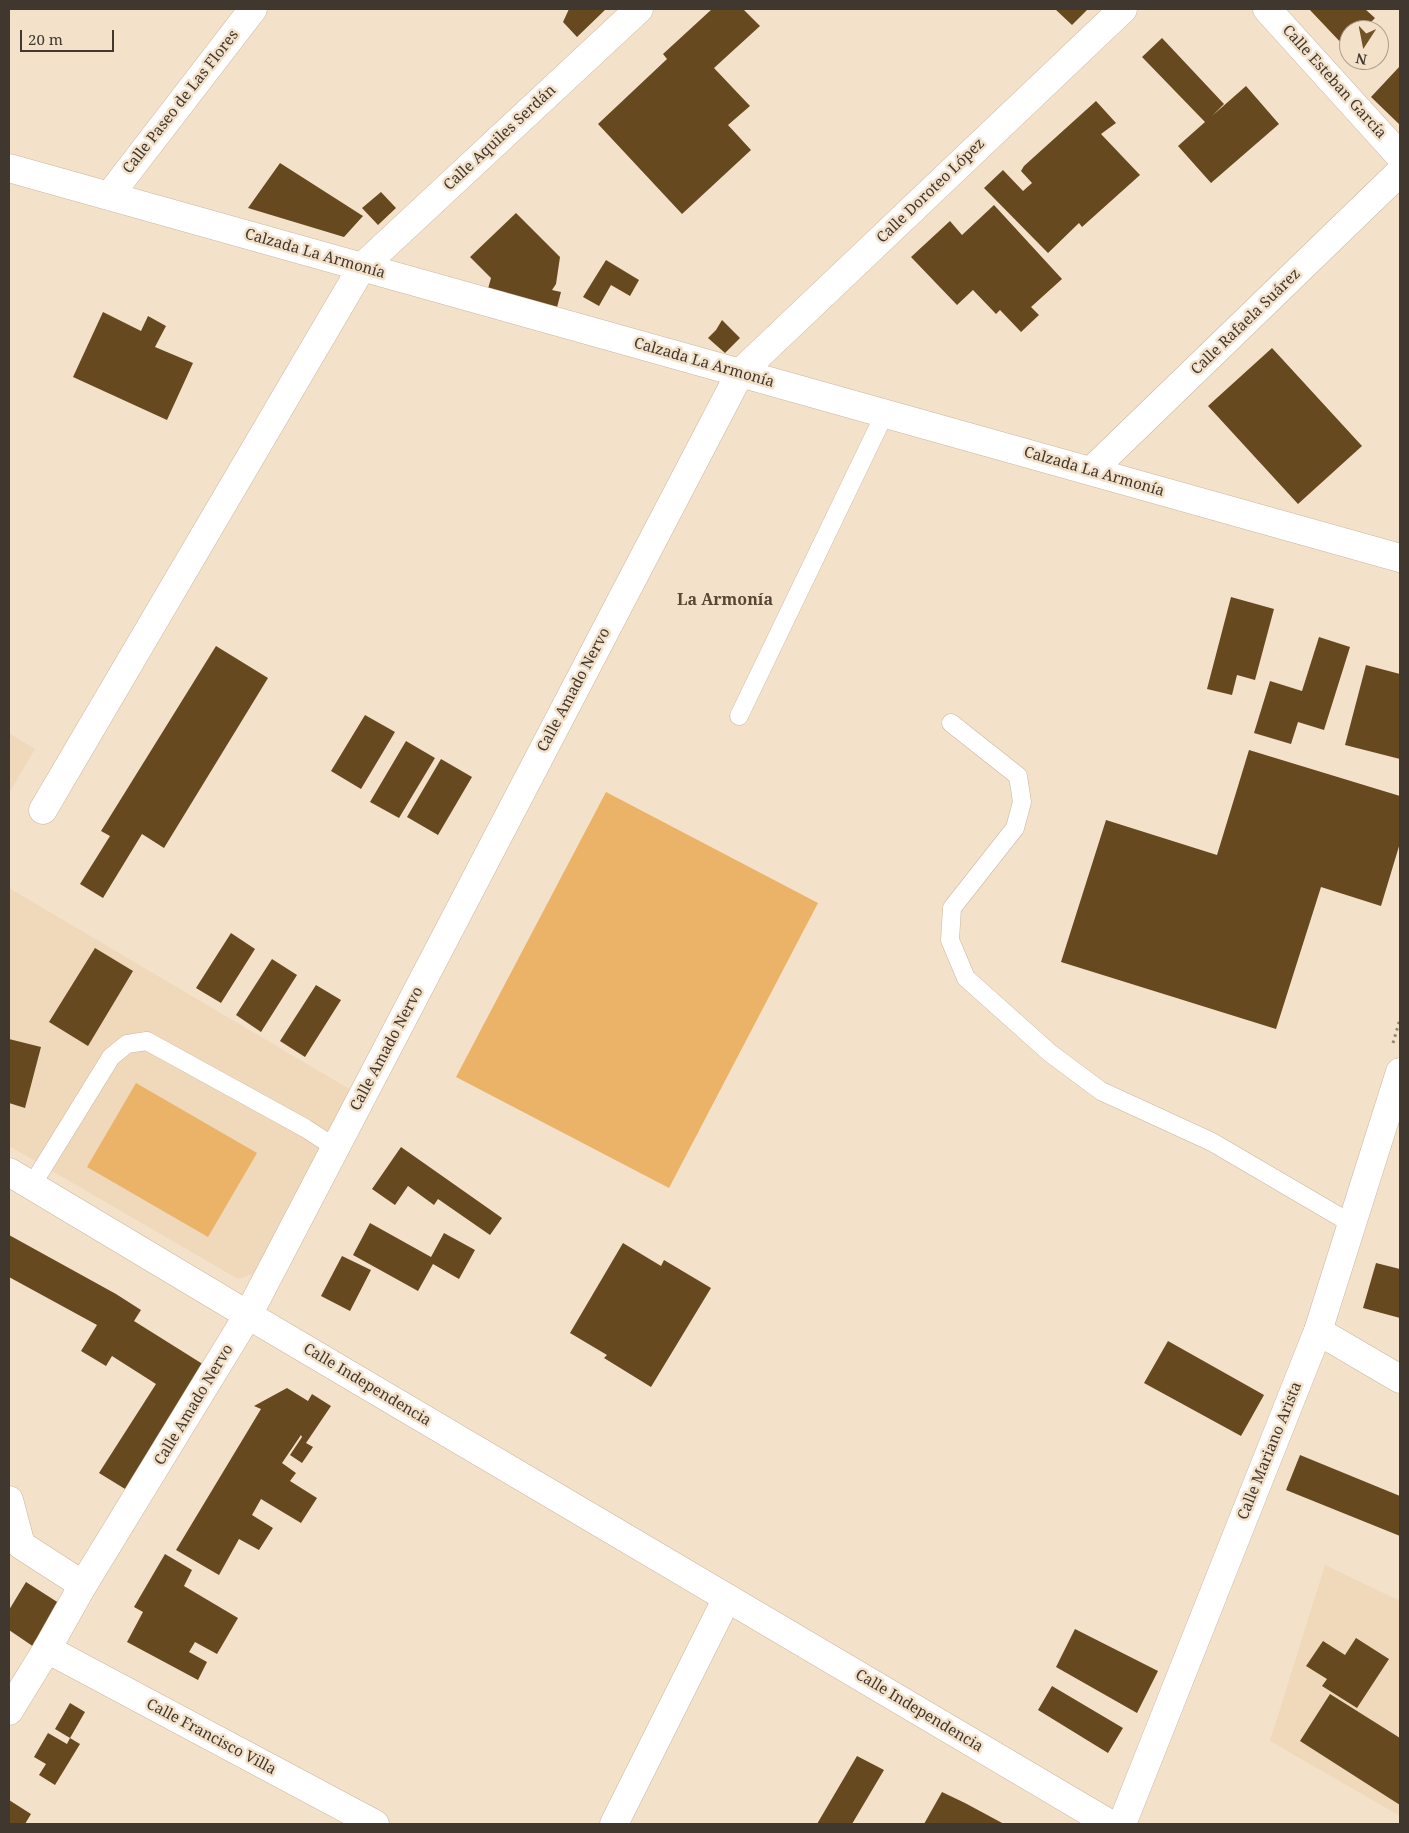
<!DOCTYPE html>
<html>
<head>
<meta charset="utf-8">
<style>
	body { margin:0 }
	#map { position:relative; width:1409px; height:1833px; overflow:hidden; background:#f4e1ca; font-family:"Noto Serif",serif }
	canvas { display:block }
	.frame { position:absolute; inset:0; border:10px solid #40382f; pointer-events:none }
	.north { position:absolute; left:1339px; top:20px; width:50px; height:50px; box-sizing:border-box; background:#f4e1ca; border:1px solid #ac9d8c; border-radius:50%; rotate:191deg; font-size:14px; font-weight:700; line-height:20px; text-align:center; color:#40382f }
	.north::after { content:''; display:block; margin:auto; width:18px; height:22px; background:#725328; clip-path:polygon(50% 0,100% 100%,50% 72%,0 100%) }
	.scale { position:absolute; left:20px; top:30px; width:94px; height:22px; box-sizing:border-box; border:2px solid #40382f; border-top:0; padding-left:6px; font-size:15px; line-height:18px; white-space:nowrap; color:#40382f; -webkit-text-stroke:4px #f4e1ca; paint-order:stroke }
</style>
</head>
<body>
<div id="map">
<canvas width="1409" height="1833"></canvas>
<div class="frame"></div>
<div class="north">N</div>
<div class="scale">20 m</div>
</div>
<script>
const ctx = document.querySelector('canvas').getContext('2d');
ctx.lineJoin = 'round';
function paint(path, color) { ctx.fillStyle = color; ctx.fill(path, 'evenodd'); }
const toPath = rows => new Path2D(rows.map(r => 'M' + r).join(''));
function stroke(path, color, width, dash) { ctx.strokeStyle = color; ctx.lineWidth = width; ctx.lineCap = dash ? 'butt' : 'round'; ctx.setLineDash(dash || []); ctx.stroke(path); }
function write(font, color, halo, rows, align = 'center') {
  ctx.font = font + ' "Noto Serif",serif'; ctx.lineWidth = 5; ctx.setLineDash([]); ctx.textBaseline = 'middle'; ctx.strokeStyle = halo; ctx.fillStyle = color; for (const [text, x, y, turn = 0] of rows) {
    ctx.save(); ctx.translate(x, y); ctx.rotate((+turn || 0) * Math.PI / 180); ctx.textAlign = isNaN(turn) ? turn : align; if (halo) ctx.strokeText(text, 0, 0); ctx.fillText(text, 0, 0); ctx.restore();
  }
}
paint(toPath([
	[9,733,35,749,9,793],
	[9,888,351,1090,259,1272,238,1279,9,1146],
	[1325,1565,1400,1601,1400,1816,1270,1741]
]), '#f0d8ba');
paint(toPath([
	[606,792,818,903,669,1188,456,1077],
	[136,1083,257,1153,208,1237,87,1167]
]), '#eab367');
paint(toPath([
	[569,9,606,9,577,37,563,22],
	[712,9,743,9,760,26,714,68,750,106,728,125,751,150,682,214,598,124,667,59,663,54],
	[1055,9,1088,9,1072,25],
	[1309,9,1365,9,1375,18,1363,30,1349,30,1349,44,1345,47],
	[1162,38,1224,104,1212,116,1246,86,1279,124,1211,183,1178,146,1205,122,1142,57],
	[1400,66,1400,125,1371,97],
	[1096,101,1116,123,1101,134,1140,175,1082,227,1079,223,1048,253,984,188,1003,170,1023,191,1032,183,1021,171,1024,166],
	[280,163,363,216,344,237,248,208],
	[381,192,396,208,378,225,362,208],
	[994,205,1062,279,1031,307,1039,315,1021,332,1000,310,996,314,973,290,957,305,911,257,950,221,962,235],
	[516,213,560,257,556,284,552,290,561,292,555,315,486,296,491,278,470,257],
	[606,260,639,280,630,296,611,285,599,306,583,297],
	[103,312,141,331,148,316,166,326,155,347,193,363,167,420,73,377],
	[722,320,740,338,725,353,708,338,716,330],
	[1272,348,1362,446,1298,504,1208,406],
	[1231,597,1274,609,1255,680,1237,675,1232,695,1207,689],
	[1319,637,1350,647,1324,730,1298,722,1291,744,1254,733,1270,681,1302,691],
	[216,646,268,678,164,848,142,834,103,898,80,884,110,836,101,831],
	[1366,665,1400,674,1400,759,1345,745],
	[365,715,395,732,361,789,331,771],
	[406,741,435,758,399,818,370,802],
	[1249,750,1400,796,1400,843,1381,906,1321,887,1276,1029,1061,962,1106,820,1217,855],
	[441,759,472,777,438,835,407,817],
	[231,933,255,949,221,1003,196,988],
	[95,948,133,971,88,1046,49,1022],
	[272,959,297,975,261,1032,236,1015],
	[316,985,341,1000,305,1057,280,1041],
	[9,1039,41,1047,25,1108,9,1103],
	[401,1147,502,1218,490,1235,438,1199,434,1205,408,1186,395,1205,372,1189],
	[370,1223,431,1257,444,1233,475,1250,459,1279,433,1264,418,1291,353,1255],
	[9,1235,116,1294,141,1310,134,1321,209,1368,130,1492,99,1473,156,1384,112,1356,106,1366,81,1351,97,1325,9,1277],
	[623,1243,661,1266,664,1260,711,1288,651,1387,604,1358,607,1355,570,1333],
	[342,1256,371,1270,350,1311,321,1296],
	[1376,1263,1400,1269,1400,1318,1363,1308],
	[1168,1341,1264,1395,1241,1436,1144,1383],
	[287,1388,308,1401,312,1394,331,1406,306,1443,313,1447,302,1463,290,1455,302,1437,301,1435,282,1463,296,1473,290,1481,317,1498,301,1523,261,1499,252,1515,273,1528,259,1550,239,1539,219,1575,176,1550,261,1409,254,1406],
	[1300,1455,1400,1496,1400,1536,1286,1490],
	[165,1554,192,1570,184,1586,238,1618,217,1654,195,1642,189,1652,207,1662,198,1680,127,1642,143,1612,134,1607],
	[26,1582,62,1605,34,1647,9,1630,9,1610],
	[1075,1629,1158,1671,1137,1713,1056,1667],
	[1356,1638,1389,1659,1357,1708,1322,1686,1327,1679,1306,1666,1323,1641,1345,1655],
	[1052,1686,1123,1728,1108,1753,1038,1710],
	[1330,1694,1400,1738,1400,1805,1300,1741],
	[70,1703,85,1712,70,1738,55,1729],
	[48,1733,67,1744,70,1738,80,1744,55,1785,39,1775,46,1764,34,1757],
	[857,1756,884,1770,852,1824,817,1824],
	[942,1792,965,1803,1004,1824,924,1824],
	[9,1800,31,1814,25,1824,9,1824]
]), '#66491f');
const service = toPath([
	[739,716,885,413],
	[951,723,1018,776,1022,802,1015,828,952,908,950,940,966,978,1050,1053,1101,1091,1212,1142,1352,1224],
	[32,1185,111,1057,127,1044,147,1041,305,1128,336,1148]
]);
const minor = toPath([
	[1267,9,1400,156],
	[9,168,1400,558],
	[109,196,253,9],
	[740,373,1123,9],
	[1091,471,1400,172],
	[43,810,362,267],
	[9,1172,248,1315],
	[1318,1331,1400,1379],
	[9,1500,21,1545,83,1585],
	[47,1649,375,1824],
	[614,1824,727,1598]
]);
const tertiary = toPath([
	[362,267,639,9],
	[248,1315,1110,1824],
	[9,1711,47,1649,83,1585,248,1315,740,373],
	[1122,1824,1318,1331,1400,1072]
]);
stroke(service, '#c9b7a1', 19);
stroke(minor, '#c9b7a1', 29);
stroke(tertiary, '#c9b7a1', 29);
stroke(toPath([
	[1393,1043,1400,1019]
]), '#928575', 3, [2.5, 4]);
stroke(service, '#fff', 18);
stroke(minor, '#fff', 28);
stroke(tertiary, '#fff', 28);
write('15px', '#40382f', '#f4e1ca', [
	["Calle Esteban García",1334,82,48],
	["Calle Paseo de Las Flores",181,102,-52],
	["Calle Aquiles Serdán",500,138,-43],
	["Calle Doroteo López",931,191,-44],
	["Calzada La Armonía",315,254,16],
	["Calle Rafaela Suárez",1246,322,-44],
	["Calzada La Armonía",704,363,16],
	["Calzada La Armonía",1094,472,16],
	["Calle Amado Nervo",574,690,-62],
	["Calle Amado Nervo",387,1049,-62],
	["Calle Independencia",367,1385,31],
	["Calle Amado Nervo",194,1405,-59],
	["Calle Mariano Arista",1270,1451,-68],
	["Calle Independencia",919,1711,31],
	["Calle Francisco Villa",211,1737,28]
]);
write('bold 16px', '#564733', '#f4e1ca', [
	["La Armonía",725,600]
]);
</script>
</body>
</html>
